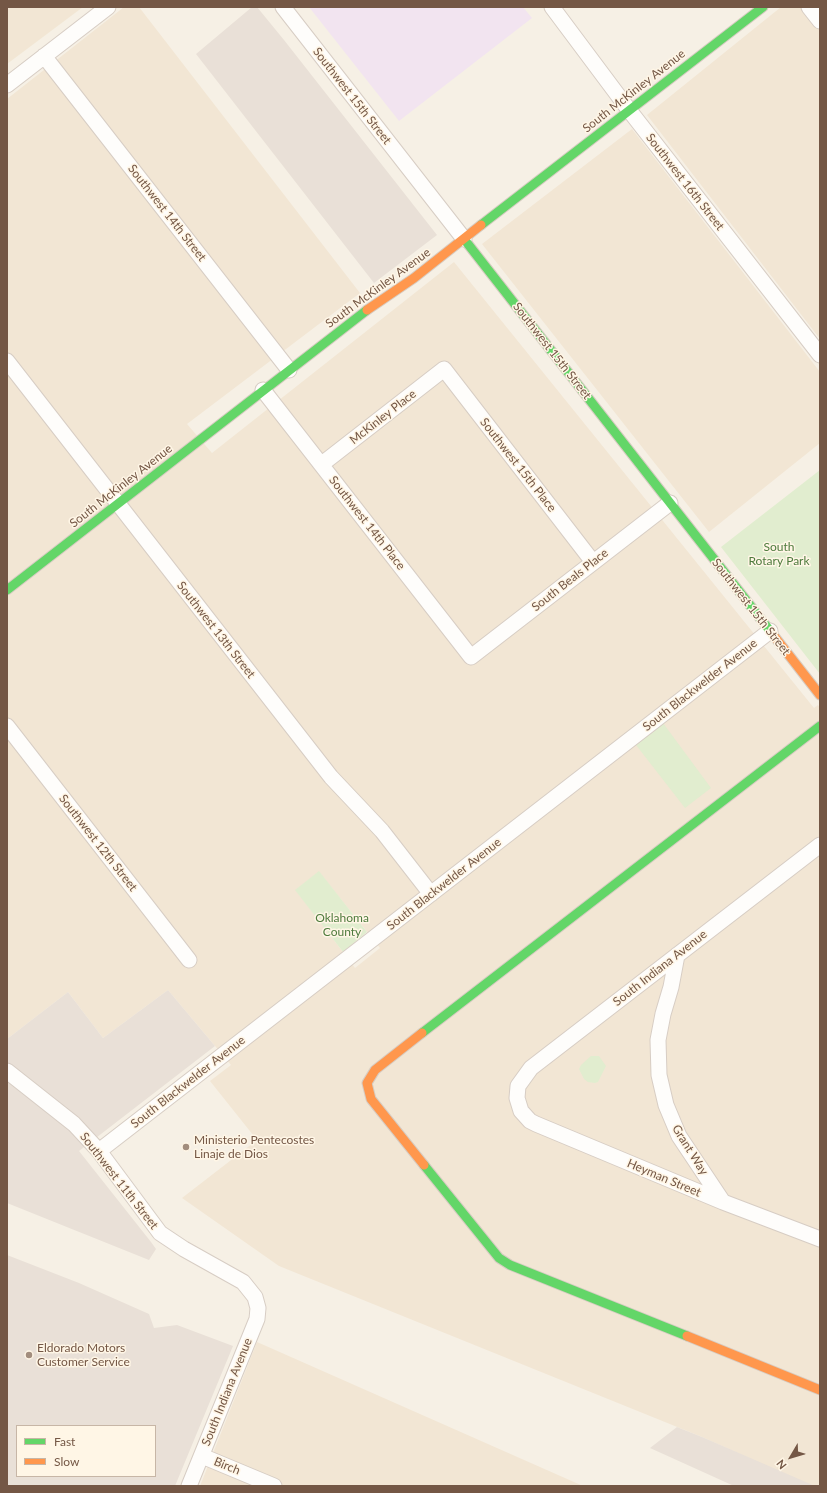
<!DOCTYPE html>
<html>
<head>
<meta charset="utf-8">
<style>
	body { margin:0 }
	#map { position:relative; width:827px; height:1493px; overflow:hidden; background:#f6f0e5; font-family:Lato,sans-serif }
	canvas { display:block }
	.frame { position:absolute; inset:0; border:8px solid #745745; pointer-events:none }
	.legend { position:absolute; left:16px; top:1425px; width:140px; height:52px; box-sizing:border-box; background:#fff6e6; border:1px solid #c7b6a6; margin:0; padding:5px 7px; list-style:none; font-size:12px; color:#745745 }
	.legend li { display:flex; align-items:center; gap:8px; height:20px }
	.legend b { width:20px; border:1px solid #c7b6a6 }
	.north { position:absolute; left:771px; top:1437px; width:40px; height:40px; -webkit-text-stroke:3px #fff6e6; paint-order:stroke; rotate:232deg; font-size:11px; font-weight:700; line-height:16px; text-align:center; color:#745745 }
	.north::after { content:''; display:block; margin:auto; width:14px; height:18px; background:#745745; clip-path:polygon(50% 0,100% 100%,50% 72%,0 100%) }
</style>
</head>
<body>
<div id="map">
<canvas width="827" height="1493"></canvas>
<div class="frame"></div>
<ul class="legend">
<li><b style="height:5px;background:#63d668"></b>Fast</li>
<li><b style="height:5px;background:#ff974d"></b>Slow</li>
</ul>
<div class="north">N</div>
</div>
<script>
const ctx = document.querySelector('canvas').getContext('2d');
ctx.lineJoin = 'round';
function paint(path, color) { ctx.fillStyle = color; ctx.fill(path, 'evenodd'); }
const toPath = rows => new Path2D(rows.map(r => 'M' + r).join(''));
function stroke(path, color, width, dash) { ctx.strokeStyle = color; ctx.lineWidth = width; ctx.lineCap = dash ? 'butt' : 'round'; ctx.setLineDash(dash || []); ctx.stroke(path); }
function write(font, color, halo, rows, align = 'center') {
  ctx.font = font + ' Lato,sans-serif'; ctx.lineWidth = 3; ctx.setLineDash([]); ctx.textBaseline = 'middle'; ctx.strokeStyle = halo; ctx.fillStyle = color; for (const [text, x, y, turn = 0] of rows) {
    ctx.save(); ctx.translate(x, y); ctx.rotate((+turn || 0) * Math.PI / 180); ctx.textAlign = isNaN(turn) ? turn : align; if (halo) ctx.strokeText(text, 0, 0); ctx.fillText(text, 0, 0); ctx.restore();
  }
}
paint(toPath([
	[7,7,83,7,7,64],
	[124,7,139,7,360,293,187,424,212,453,454,262,814,708,818,705,820,708,820,1486,811,1486,702,1437,279,1266,182,1198,257,1140,210,1081,231,1065,168,990,103,1038,68,992,7,1039,7,99],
	[319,872,380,948,355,968,296,890],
	[781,7,820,7,820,339,647,115],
	[632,129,820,372,820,443,709,532,482,244],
	[257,1342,583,1486,200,1486]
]), '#f2e6d4');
paint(toPath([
	[252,7,257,7,284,40,437,235,374,283,196,54],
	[168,990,215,1046,79,1151,151,1242,156,1249,149,1260,7,1203,7,1039,68,992,103,1038],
	[7,1255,79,1283,149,1314,154,1328,177,1325,233,1346,175,1486,7,1486],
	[17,1426,155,1426,155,1476,17,1476],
	[677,1427,702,1437,815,1486,734,1486,650,1448]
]), '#e9e0d7');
paint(toPath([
	[309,7,523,7,532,18,399,121]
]), '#f2e4f0');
paint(toPath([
	[820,470,820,674,721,547],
	[663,723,711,788,685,808,636,745],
	[319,871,367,932,343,952,295,890],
	[591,1056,599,1056,606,1066,598,1082,595,1083,588,1082,584,1079,579,1069,581,1065]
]), '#e1edcf');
const street = toPath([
	[283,7,464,239],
	[552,7,629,110,820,355],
	[809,7,820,21],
	[44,56,289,370],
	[7,85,108,7],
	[7,361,331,777,382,831,431,894],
	[263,390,471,657,670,503],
	[322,464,444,369,593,562],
	[7,726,189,960],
	[820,845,531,1068,518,1086,517,1098,521,1111,530,1121,536,1124,723,1202,820,1239],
	[677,955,671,987,663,1014,658,1040,659,1075,666,1105,679,1136,723,1202],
	[7,1071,74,1124,99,1151,160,1233,184,1249,243,1282,255,1297,258,1308,257,1319,189,1486],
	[99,1151,770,631],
	[202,1456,274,1486]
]);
const fast = toPath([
	[481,225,763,7],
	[464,239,774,636],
	[7,590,367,310],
	[422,1033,820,726],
	[424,1165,499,1258,510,1265,687,1336]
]);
const slow = toPath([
	[367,310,414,278,481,225],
	[774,636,820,695],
	[422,1033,375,1070,367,1083,371,1099,424,1165],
	[687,1336,820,1390]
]);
stroke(street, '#d7cdc4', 17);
stroke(fast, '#d7ccc2', 11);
stroke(slow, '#d7ccc2', 11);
stroke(street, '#fefdfb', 15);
stroke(fast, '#63d668', 9);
stroke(slow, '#ff974d', 9);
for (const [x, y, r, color] of [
	[186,1147,4,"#a28d7d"],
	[29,1355,4,"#a28d7d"]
]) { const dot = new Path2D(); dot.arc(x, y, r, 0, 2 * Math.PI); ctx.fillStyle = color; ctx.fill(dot); stroke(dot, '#fff6e6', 1.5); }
write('12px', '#745745', '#fff6e6', [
	["South McKinley Avenue",634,91,-38],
	["Southwest 15th Street",352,96,52],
	["Southwest 16th Street",685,182,52],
	["Southwest 14th Street",167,213,52],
	["South McKinley Avenue",378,288,-36],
	["Southwest 15th Street",552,351,52],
	["McKinley Place",383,417,-38],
	["Southwest 15th Place",518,465,52],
	["South McKinley Avenue",121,486,-38],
	["Southwest 14th Place",367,523,52],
	["South Beals Place",570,580,-38],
	["Southwest 15th Street",751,607,52],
	["Southwest 13th Street",216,630,52],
	["South Blackwelder Avenue",700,685,-38],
	["Southwest 12th Street",98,843,52],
	["South Blackwelder Avenue",444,884,-38],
	["South Indiana Avenue",660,968,-38],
	["South Blackwelder Avenue",188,1082,-38],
	["Grant Way",690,1150,58],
	["Heyman Street",664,1178,23],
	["Southwest 11th Street",119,1181,52],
	["South Indiana Avenue",227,1392,-68],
	["Birch",227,1466,22]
]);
write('12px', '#4e7b3d', '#fff6e6', [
	["South",779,547],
	["Rotary Park",779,561],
	["Oklahoma",342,918],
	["County",342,932]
]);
write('12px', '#745745', '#fff6e6', [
	["Ministerio Pentecostes",194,1140],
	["Linaje de Dios",194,1154],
	["Eldorado Motors",37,1348],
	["Customer Service",37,1362]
], 'left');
</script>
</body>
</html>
